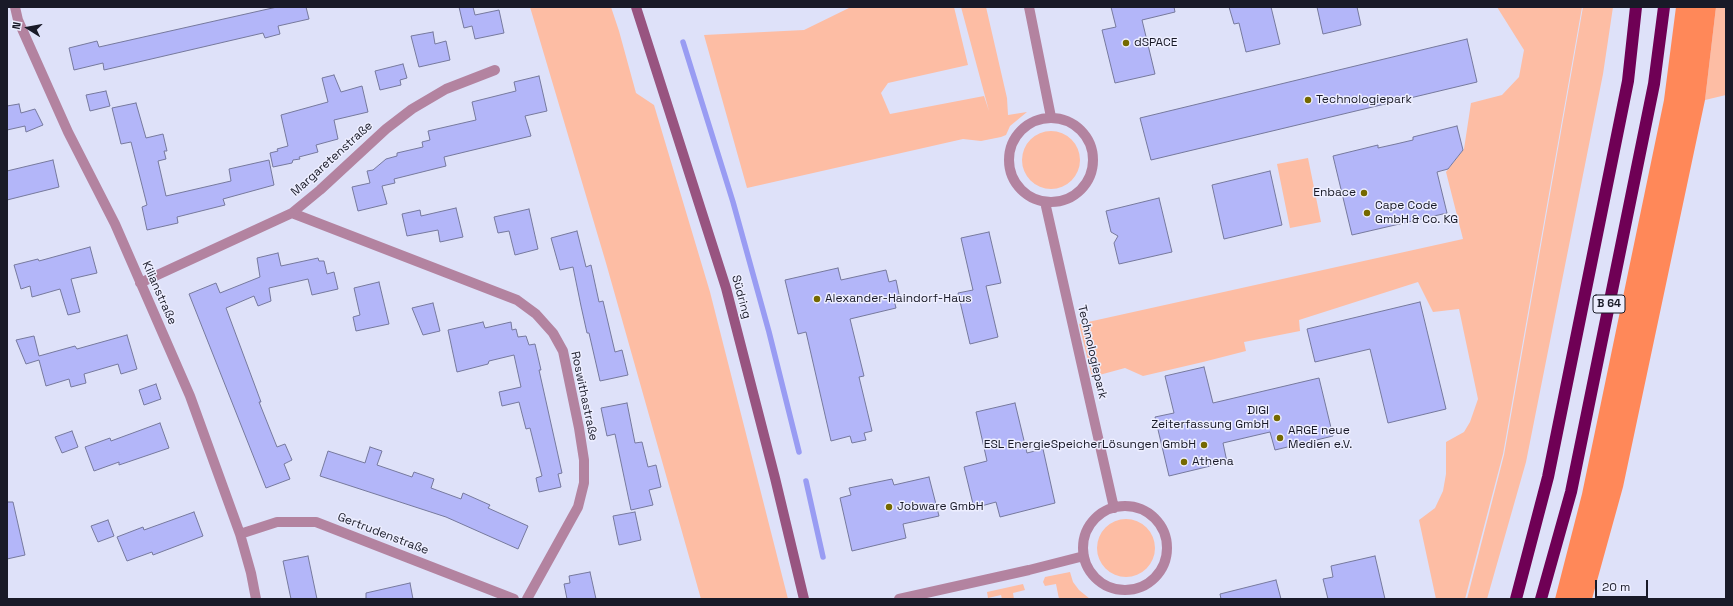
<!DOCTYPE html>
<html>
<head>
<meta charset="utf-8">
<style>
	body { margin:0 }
	#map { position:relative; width:1733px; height:606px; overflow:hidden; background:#dee1f9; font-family:"Space Grotesk",sans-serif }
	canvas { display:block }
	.frame { position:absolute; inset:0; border:8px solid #191a28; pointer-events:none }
	.north { position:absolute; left:8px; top:8px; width:40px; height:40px; -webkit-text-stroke:3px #edeeff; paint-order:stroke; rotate:281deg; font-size:11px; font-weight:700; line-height:16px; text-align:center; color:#191a28 }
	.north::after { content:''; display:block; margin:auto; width:14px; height:18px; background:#191a28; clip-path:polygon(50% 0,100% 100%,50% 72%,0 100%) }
	.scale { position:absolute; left:1595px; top:580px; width:53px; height:18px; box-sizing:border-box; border:2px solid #191a28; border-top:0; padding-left:5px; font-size:12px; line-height:14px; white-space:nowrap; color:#191a28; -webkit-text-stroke:3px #edeeff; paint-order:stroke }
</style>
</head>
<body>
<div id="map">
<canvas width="1733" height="606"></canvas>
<div class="frame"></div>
<div class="north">N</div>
<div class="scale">20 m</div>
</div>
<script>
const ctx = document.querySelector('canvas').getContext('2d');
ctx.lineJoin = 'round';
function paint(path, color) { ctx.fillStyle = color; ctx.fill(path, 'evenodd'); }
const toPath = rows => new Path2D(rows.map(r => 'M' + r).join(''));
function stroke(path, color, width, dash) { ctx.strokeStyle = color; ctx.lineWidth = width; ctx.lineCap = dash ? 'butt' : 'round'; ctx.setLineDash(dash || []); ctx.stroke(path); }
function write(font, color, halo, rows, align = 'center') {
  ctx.font = font + ' "Space Grotesk",sans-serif'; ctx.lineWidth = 3; ctx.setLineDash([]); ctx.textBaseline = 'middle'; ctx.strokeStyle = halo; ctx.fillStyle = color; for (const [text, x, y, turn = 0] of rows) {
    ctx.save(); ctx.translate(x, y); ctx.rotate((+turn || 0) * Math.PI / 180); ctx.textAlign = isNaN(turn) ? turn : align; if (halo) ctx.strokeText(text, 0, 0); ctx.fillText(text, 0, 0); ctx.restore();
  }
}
paint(toPath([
	[530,7,611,7,619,31,636,93,654,105,710,292,788,599,701,599,606,263],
	[851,7,954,7,968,65,888,83,881,93,890,114,984,96,989,111,961,7,986,7,1007,98,1008,115,1027,112,1010,126,1006,135,1001,137,981,141,963,139,747,188,704,35,804,30],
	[1497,7,1582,7,1503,454,1465,599,1436,599,1419,520,1435,508,1443,491,1446,474,1446,442,1464,432,1470,422,1478,399,1459,309,1433,312,1418,282,1299,320,1300,331,1244,342,1246,351,1203,362,1143,376,1125,368,1092,377,1079,324,1463,239,1446,172,1464,149,1471,103,1502,95,1519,77,1524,50],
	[1583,7,1613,7,1603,74,1526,462,1487,599,1467,599,1504,455],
	[1716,7,1726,7,1726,95,1705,100],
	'1022 160a29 29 0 1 1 58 0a29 29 0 1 1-58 0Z',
	[1308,158,1321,222,1290,228,1277,164],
	'1097 548a29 29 0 1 1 58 0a29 29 0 1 1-58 0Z',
	[1070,572,1073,582,1079,590,1090,599,1059,599,1056,584,1045,586,1043,582,1045,577],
	[1023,584,1025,590,1013,593,1014,599,1002,599,1001,595,988,598,987,592]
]), '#fdbda4');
paint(toPath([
	[1676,7,1716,7,1705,100,1623,487,1592,599,1555,599,1582,494,1664,100]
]), '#ff8859');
stroke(toPath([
	[683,42,733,202,769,332,799,452],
	[806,481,823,557]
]), '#999cf3', 5.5);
const building = toPath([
	[277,7,306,7,309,19,278,26,280,34,265,38,263,33,104,70,103,63,74,70,69,48,97,41,99,47,277,7],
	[459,7,473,7,475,15,499,10,504,33,475,39,472,26,464,28,459,7],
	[1111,7,1174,7,1175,12,1142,20,1155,74,1115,83,1102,30,1116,27,1111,7],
	[1229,7,1271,7,1280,44,1246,52,1239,23,1234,24,1229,7],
	[1317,7,1357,7,1361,25,1323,34,1317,7],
	[433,32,435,44,446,41,450,60,419,67,411,36,433,32],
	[1467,39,1477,82,1151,160,1140,118,1467,39],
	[403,64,407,78,400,80,401,85,380,90,375,71,403,64],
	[334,75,341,92,362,86,368,112,334,120,338,139,316,145,318,152,299,157,300,159,293,160,292,163,273,167,270,153,278,151,277,149,288,146,281,115,328,102,322,78,334,75],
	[539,76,547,111,525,116,531,136,444,157,446,166,394,179,395,183,382,186,387,204,358,211,352,187,370,183,367,171,373,170,386,159,397,156,397,153,423,147,422,142,430,140,428,131,476,120,472,102,516,91,514,82,539,76],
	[106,91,110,106,90,111,86,95,106,91],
	[136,103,146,138,163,134,167,151,164,151,166,159,158,161,166,196,231,181,229,169,269,160,274,185,223,199,225,205,177,217,178,223,147,230,142,207,147,205,131,142,121,144,112,108,136,103],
	[19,104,21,113,35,109,43,125,26,132,25,126,7,130,7,106,19,104],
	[1457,126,1463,150,1448,169,1437,172,1447,213,1352,235,1333,156,1378,145,1378,148,1396,144,1413,140,1413,137,1457,126],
	[53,160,59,187,7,200,7,171,53,160],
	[1270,171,1282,225,1224,239,1212,185,1270,171],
	[1159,198,1172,252,1119,264,1114,243,1118,236,1111,232,1106,211,1159,198],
	[456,208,463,237,440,242,438,230,407,236,402,214,420,210,421,216,456,208],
	[529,209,538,249,515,255,509,231,498,233,494,217,529,209],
	[577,231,586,267,591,265,599,302,603,301,615,352,622,350,628,375,600,381,589,333,587,333,581,306,573,267,560,270,551,238,577,231],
	[989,232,1001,283,986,286,998,337,970,344,958,293,973,290,961,238,989,232],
	[90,247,97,273,71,279,80,312,68,315,60,289,32,297,30,286,21,289,14,265,38,259,39,261,90,247],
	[278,253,281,266,318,258,319,261,324,261,327,274,334,272,338,289,312,295,308,279,269,288,271,301,258,306,254,296,226,308,261,402,259,402,277,447,285,444,292,460,284,464,290,479,266,488,189,294,216,283,220,293,260,277,257,258,278,253],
	[838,268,841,280,886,270,889,282,896,280,900,299,894,300,896,308,850,319,864,376,859,377,872,431,864,433,866,440,852,443,850,436,831,441,806,332,798,334,785,280,838,268],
	[379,282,389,324,356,331,353,317,360,315,354,288,379,282],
	[1420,302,1446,409,1388,423,1370,349,1315,362,1307,329,1420,302],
	[433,303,440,331,423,335,412,308,433,303],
	[483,322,485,328,511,322,512,330,516,329,518,337,526,336,529,345,535,344,541,370,539,370,562,473,558,474,561,487,539,492,536,478,542,476,530,428,526,429,519,402,502,406,499,392,521,387,514,355,489,361,488,364,457,372,448,330,483,322],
	[127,335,137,369,121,374,118,364,84,374,86,383,71,387,69,379,46,386,39,360,26,364,16,340,34,336,39,356,75,346,77,349,127,335],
	[1204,367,1213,403,1319,378,1333,436,1275,450,1270,432,1223,443,1227,462,1169,476,1155,417,1174,413,1165,376,1204,367],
	[156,384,161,399,144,405,139,390,156,384],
	[627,403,635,443,642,442,648,467,656,465,661,487,649,490,653,505,631,510,615,434,607,436,601,408,627,403],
	[1015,403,1027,453,1043,449,1055,503,1000,517,996,502,974,508,964,467,987,461,976,412,1015,403],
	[160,423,169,448,119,465,119,462,94,471,85,447,110,438,111,441,160,423],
	[72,431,78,447,62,453,55,437,72,431],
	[370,447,382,451,377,465,412,477,414,472,434,479,431,488,461,499,463,493,490,505,488,508,528,526,518,549,446,517,320,476,328,451,365,463,370,447],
	[929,477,939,516,903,524,906,538,852,551,840,498,851,495,849,488,892,479,894,485,929,477],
	[7,502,13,502,25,555,7,559,7,502],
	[194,512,203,536,153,555,152,552,127,561,117,537,143,527,144,530,194,512],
	[635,512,641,540,619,545,613,516,635,512],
	[108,520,114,536,98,542,91,526,108,520],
	[308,556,317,599,291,599,283,561,308,556],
	[1375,556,1385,599,1328,599,1323,579,1333,577,1331,566,1375,556],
	[590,572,596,599,567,599,564,584,570,583,569,576,590,572],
	[1276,580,1281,599,1221,599,1220,594,1276,580],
	[410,583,413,599,366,599,366,593,410,583]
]);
paint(building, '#b3b6f9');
stroke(building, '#76799d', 1);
stroke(toPath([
	[15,7,18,20,68,132,115,224,190,396,240,534,251,573,256,599],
	[1029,7,1051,117],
	'1009 160a42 42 0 1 1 84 0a42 42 0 1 1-84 0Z',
	[1045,202,1114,508],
	[292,213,517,300,536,314,553,333,563,351,579,428,584,460,584,483,578,507,527,599],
	[140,283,292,213,320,190,386,129,412,109,446,89,495,70],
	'1083 548a42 42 0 1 1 84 0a42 42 0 1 1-84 0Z',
	[240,534,277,522,316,522,514,599],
	[899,599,1029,570,1084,556]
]), '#b383a0', 10);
stroke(toPath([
	[636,7,726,288,775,478,804,599]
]), '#985480', 10);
stroke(toPath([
	[1516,599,1548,477,1628,81,1636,7],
	[1541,599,1571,492,1654,84,1664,7]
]), '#6f0055', 12);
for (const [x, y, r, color] of [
	[1126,43,4,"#756900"],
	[1308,100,4,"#756900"],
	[1364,193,4,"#756900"],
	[1367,213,4,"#756900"],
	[817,299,4,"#756900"],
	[1277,418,4,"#756900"],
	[1280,438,4,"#756900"],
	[1204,445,4,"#756900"],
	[1184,462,4,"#756900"],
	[889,507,4,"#756900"]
]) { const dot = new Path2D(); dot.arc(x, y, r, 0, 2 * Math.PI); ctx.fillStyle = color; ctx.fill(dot); stroke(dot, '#edeeff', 1.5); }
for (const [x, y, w] of [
	[1609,304,32]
]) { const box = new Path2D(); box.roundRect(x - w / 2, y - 9, w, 18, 3); ctx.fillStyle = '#edeeff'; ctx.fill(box); stroke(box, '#191a28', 1); }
write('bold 11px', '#191a28', null, [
	["B 64",1609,304]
]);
write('12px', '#191a28', '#edeeff', [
	["dSPACE",1134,43],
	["Technologiepark",1316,100],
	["Enbace",1356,193,"right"],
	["Cape Code",1375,206],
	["GmbH & Co. KG",1375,220],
	["Alexander-Haindorf-Haus",825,299],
	["DIGI",1269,411,"right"],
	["Zeiterfassung GmbH",1269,425,"right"],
	["ARGE neue",1288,431],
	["Medien e.V.",1288,445],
	["ESL EnergieSpeicherLösungen GmbH",1196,445,"right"],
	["Athena",1192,462],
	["Jobware GmbH",897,507]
], 'left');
write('12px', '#191a28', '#edeeff', [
	["Margaretenstraße",332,159,-42],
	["Kilianstraße",159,293,66],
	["Südring",741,297,75],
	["Technologiepark",1092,352,77],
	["Roswithastraße",584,396,78],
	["Gertrudenstraße",383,534,21]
]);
</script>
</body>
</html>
